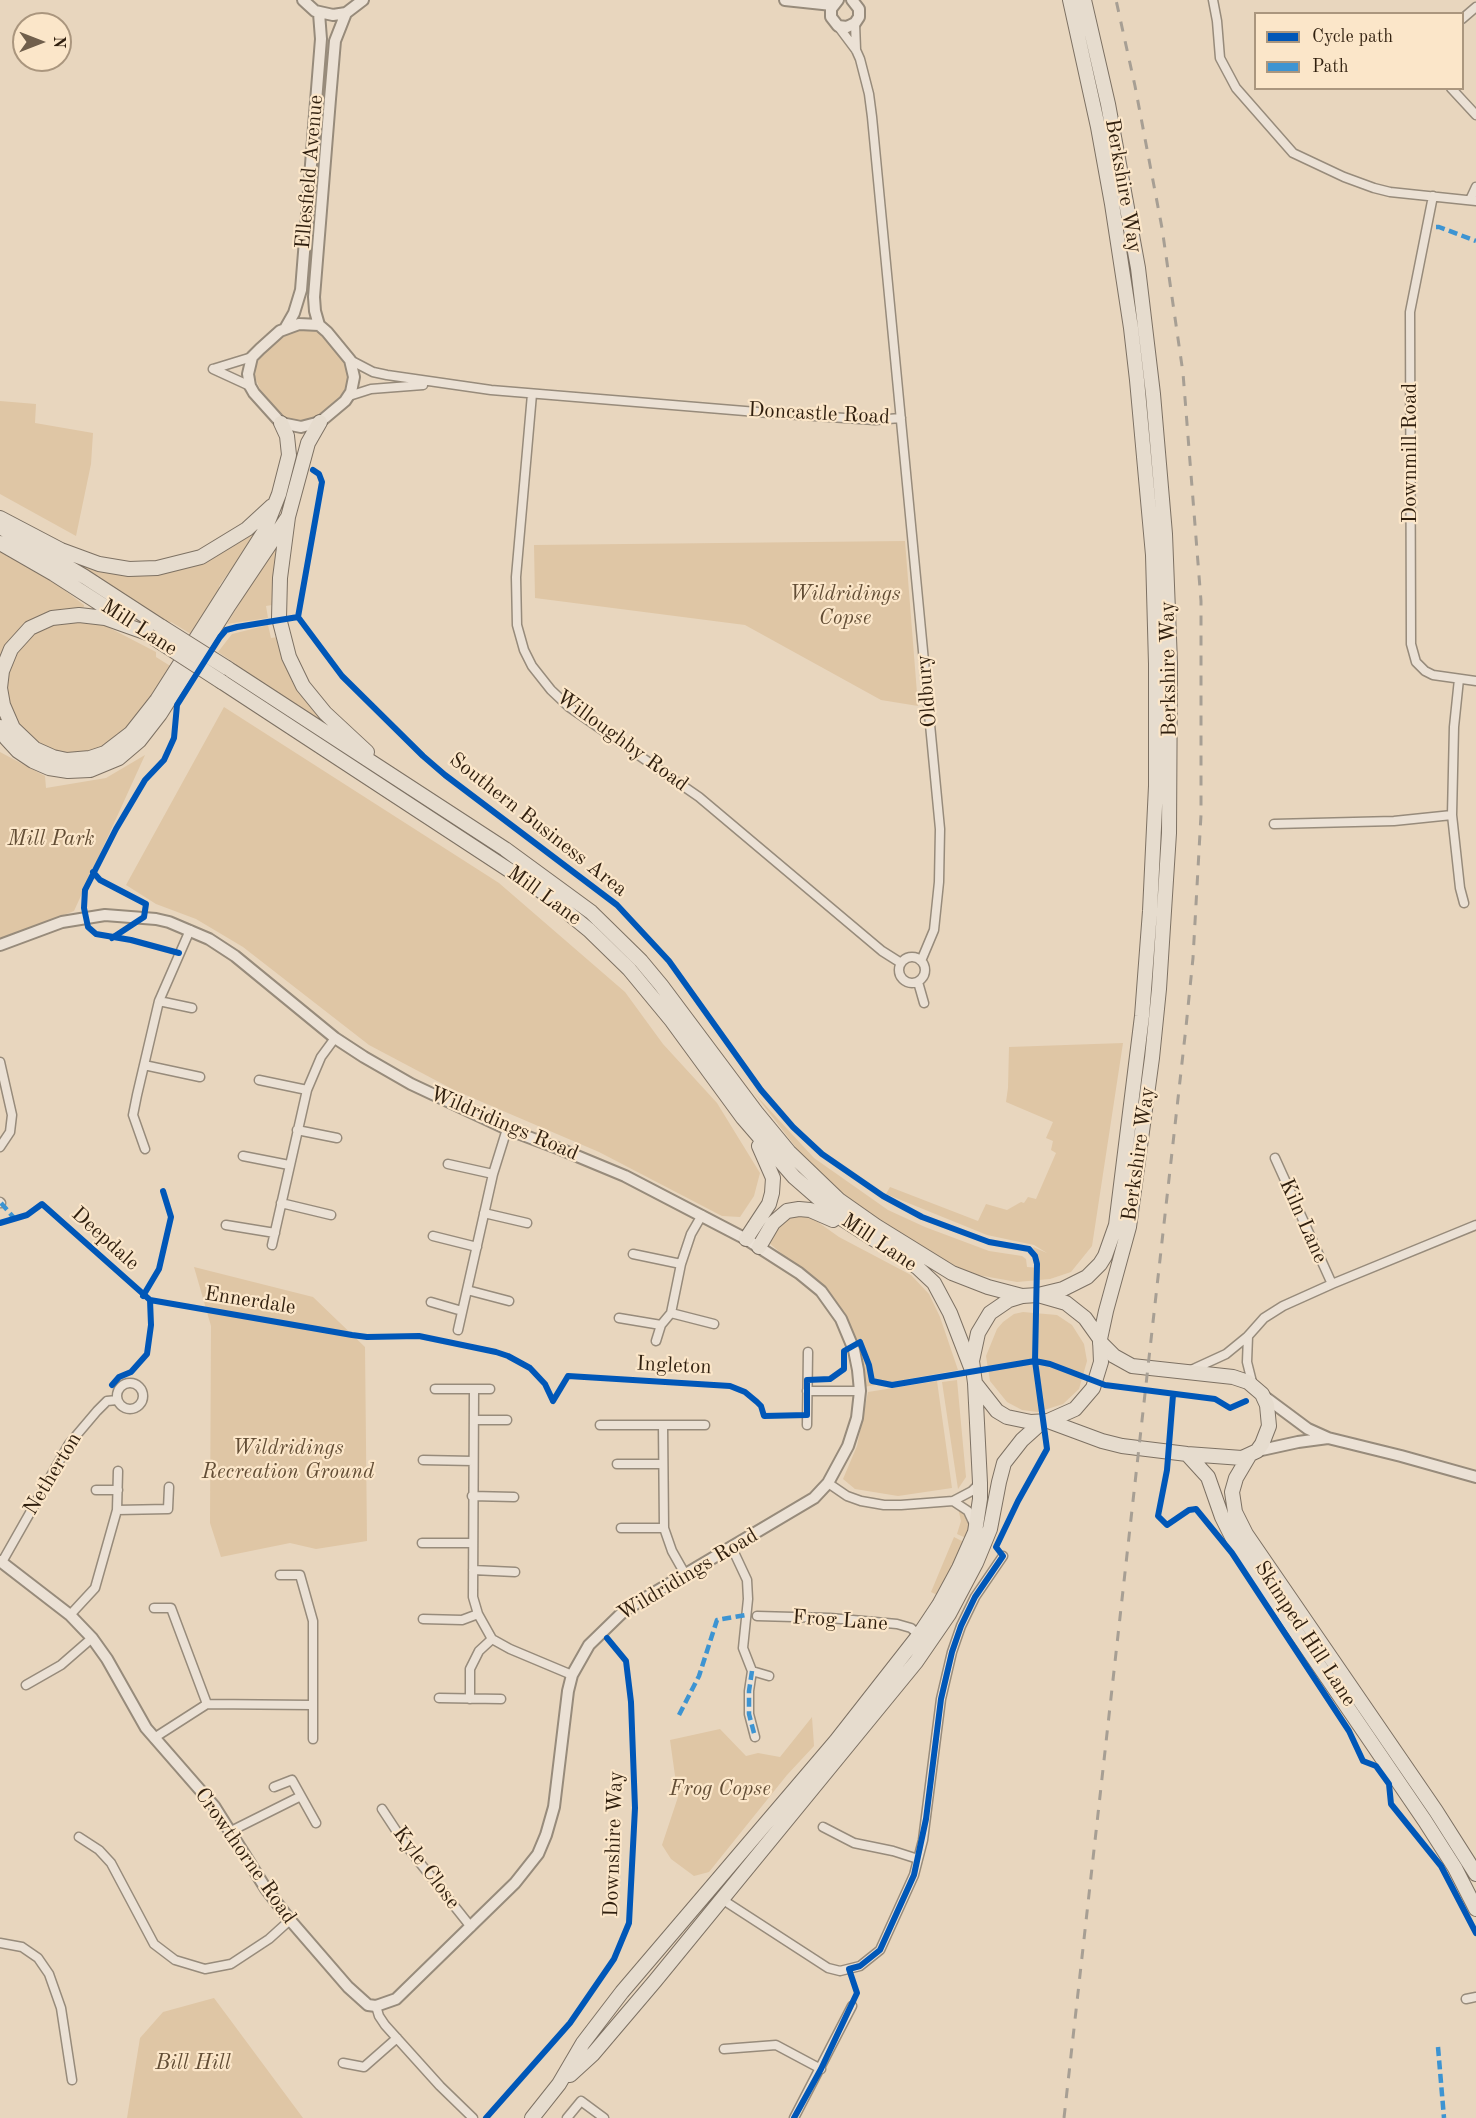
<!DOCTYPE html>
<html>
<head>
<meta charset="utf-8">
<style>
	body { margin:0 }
	#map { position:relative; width:1476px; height:2118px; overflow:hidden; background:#e8d6be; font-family:"Old Standard TT",serif }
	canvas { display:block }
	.legend { position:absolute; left:1254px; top:12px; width:210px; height:78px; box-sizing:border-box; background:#fbe6c9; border:2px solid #aa967e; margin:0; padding:8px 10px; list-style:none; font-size:18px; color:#301f0e }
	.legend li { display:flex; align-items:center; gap:12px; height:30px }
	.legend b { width:30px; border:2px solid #aa967e }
	.north { position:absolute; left:12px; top:12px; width:60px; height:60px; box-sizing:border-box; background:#fbe6c9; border:2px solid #aa967e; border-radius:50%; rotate:90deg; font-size:16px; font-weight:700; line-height:24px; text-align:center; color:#301f0e }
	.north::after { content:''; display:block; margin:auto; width:21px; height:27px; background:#705f4c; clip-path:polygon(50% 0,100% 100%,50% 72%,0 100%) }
</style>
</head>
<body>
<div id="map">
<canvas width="1476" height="2118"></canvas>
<ul class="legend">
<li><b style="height:8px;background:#0057b8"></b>Cycle path</li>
<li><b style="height:8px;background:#3d94d2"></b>Path</li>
</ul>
<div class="north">N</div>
</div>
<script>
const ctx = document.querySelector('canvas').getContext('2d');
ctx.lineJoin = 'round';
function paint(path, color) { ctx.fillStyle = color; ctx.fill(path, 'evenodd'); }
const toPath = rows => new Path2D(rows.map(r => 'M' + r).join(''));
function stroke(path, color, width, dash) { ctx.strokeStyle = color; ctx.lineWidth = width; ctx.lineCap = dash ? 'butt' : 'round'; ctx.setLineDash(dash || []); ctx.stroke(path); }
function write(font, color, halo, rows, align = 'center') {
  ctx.font = font + ' "Old Standard TT",serif'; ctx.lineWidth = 4.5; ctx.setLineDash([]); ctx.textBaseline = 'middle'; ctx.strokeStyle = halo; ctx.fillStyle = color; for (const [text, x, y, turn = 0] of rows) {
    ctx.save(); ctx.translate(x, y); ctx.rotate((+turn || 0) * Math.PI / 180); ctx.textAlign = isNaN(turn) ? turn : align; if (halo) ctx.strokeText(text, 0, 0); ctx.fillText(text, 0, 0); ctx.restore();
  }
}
paint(toPath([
	[296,329,311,329,319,333,342,359,348,373,347,385,342,395,316,417,302,422,288,419,280,413,260,389,255,377,256,366,261,356,285,336],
	[0,401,36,404,35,423,93,433,91,464,76,536,0,494],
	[263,521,232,572,229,572,219,586,221,590,191,634,171,622,169,623,65,557,113,569,211,557,245,538],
	[905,541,918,706,881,700,745,625,535,598,534,545],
	[277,545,272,605,266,606,268,618,227,624,265,561],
	[0,548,34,567,84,605,84,607,53,613,0,662],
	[63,619,102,624,156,652,156,657,172,667,141,715,104,751,56,755,21,733,6,698,6,678,14,654,36,631],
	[268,625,271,638,278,637,345,738,235,667,236,664,218,652,232,634],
	[224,707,499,883,625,992,663,1044,717,1103,760,1173,754,1196,740,1217,722,1216,599,1152,454,1090,369,1045,243,947,196,919,156,904,126,885],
	[0,752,45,776,46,788,106,778,145,755,74,911,0,940],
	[1123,1043,1092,1246,1071,1272,1050,1279,1017,1282,972,1274,920,1248,854,1202,811,1167,754,1093,814,1158,888,1210,925,1227,989,1251,1022,1256,1026,1259,1027,1267,1040,1268,1033,1247,1047,1253,1034,1245,987,1235,886,1194,890,1187,978,1221,986,1204,1007,1210,1021,1202,1024,1203,1028,1197,1036,1199,1056,1153,1051,1150,1053,1141,1046,1138,1053,1122,1006,1102,1008,1088,1009,1047],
	[794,1215,808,1215,839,1237,911,1275,929,1294,940,1317,958,1370,864,1387,822,1288,768,1242,774,1225],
	[194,1267,313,1297,365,1347,367,1541,316,1549,290,1543,221,1557,210,1523,211,1326],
	[1023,1312,1057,1315,1072,1325,1084,1344,1087,1361,1079,1389,1063,1404,1038,1412,1022,1410,1007,1402,990,1381,986,1356,997,1329,1003,1322,1014,1314],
	[957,1380,966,1477,958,1489,942,1382],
	[937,1381,952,1488,898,1496,855,1489,843,1479,857,1446,868,1392],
	[958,1508,965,1513,969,1520,969,1529,966,1538,957,1534,961,1521],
	[954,1537,964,1542,939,1596,931,1592],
	[812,1717,814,1746,787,1775,709,1872,694,1876,671,1859,662,1845,678,1797,670,1740,720,1729,746,1756,758,1753,780,1757],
	[214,1998,303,2118,127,2118,140,2038,163,2012]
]), '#dfc6a5');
const minor = toPath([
	[1213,0,1217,21,1220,58,1236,88,1293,153,1344,177,1374,188,1390,192,1476,201],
	[1462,19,1476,7],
	[855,23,856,50],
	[838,26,856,50,860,59,869,94,872,117,940,829,939,882,934,930,921,961],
	[1451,88,1476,115],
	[1433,196,1410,312,1411,644,1416,662,1425,671,1433,675,1476,681],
	[1470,200,1476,187],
	[350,360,373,372,387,375,491,390,769,413,875,420,901,418],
	[213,369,252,357],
	[213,369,250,386],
	[532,394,516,577,517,625,524,650,532,666,551,690,569,707,699,797,882,951,901,963],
	[349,396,371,389,423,385],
	[1459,679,1454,727,1452,815,1460,888,1464,903],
	[1274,824,1394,821,1452,815],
	'899 970a13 13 0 1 1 26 0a13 13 0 1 1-26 0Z',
	[918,982,924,1003],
	[159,1001,192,1008],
	[0,1062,12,1115,10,1132,0,1147],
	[144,1065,200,1077],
	[259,1080,307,1090],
	[297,1130,337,1138],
	[145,1149,133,1115,137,1095,159,1001,190,930],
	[243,1156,289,1165],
	[1275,1158,1332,1284],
	[448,1164,493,1174],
	[0,1202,1,1203],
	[281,1203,331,1215],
	[484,1213,527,1223],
	[226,1225,275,1233],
	[433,1236,477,1247],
	[272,1245,307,1090,321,1057,335,1038],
	[633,1254,681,1264],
	[467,1290,509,1301],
	[431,1302,462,1311],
	[671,1313,714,1324],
	[619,1318,661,1325],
	[458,1330,493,1174,507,1129],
	[1248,1336,1247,1362,1253,1386],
	[656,1341,661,1325,671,1313,681,1264,691,1234,702,1215],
	[1189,1371,1226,1354,1248,1336,1264,1318,1283,1306,1332,1284,1476,1225],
	'117 1396a13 13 0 1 1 26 0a13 13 0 1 1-26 0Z',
	[435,1389,490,1389],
	[474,1389,473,1597,478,1614,492,1639,510,1649,572,1675],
	[807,1391,860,1391],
	[474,1420,507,1420],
	[600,1425,705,1425],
	[663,1425,664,1528,672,1551,685,1574],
	[807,1425,808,1352],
	[423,1460,473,1461],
	[617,1464,662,1464],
	[828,1483,847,1496,861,1501,884,1505,901,1505,953,1501,972,1491,980,1483],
	[96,1490,118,1490],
	[472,1496,514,1497],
	[953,1501,968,1511,974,1524],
	[117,1510,168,1509,169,1487],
	[621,1528,664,1528],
	[422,1543,472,1543],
	[732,1548,747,1580,748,1599,743,1648,752,1671,769,1676],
	[2,1562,69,1444,97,1411,107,1401,117,1400],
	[473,1570,515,1572],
	[280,1575,300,1575,313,1621,313,1739],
	[154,1608,171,1608,207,1704],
	[70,1615,95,1588,117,1510,118,1471],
	[757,1616,830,1618,897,1624,911,1628,919,1635],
	[423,1619,462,1620,478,1614],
	[752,1671,749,1691,749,1714,755,1737],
	[26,1685,61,1665,92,1638],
	[439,1698,501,1699],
	[470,1699,470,1669,479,1651,492,1639],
	[154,1738,207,1704,312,1705],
	[274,1787,292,1780,316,1823],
	[382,1809,405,1844,471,1927],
	[823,1827,854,1843,893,1851,918,1859],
	[231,1831,301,1796],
	[79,1837,99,1850,111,1863,154,1944,175,1960,205,1969,231,1964,269,1939,290,1920],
	[720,1898,828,1968,840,1971,860,1966,880,1950,914,1875,923,1840,941,1699,952,1652,961,1626,975,1597,1003,1556],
	[0,1943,22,1947,38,1958,49,1974,61,2008,72,2080],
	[1466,1999,1476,1997],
	[376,2006,379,2016,385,2025,440,2086,473,2118],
	[724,2049,776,2045,821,2069],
	[343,2063,364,2067,397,2038],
	[567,2118,581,2101,604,2118],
	[794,2118,852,2006]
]);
const tertiary = toPath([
	[303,0,315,11,333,15,346,13,363,0],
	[785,0,832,5],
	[838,0,831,9,831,17,838,26,847,27,855,23,859,17,859,9,852,0],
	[299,324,319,325,327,332,350,360,354,377,351,392,345,401,320,422,301,427,281,423,254,393,250,386,248,374,252,357,260,349,280,331,299,324],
	[319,325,315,311,314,297,330,99,335,41,346,13],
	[286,327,294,313,301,290,321,39,319,13],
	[0,945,62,922,105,915,156,919,169,922,209,939,235,956,335,1038,364,1057,411,1084,507,1129,560,1149,625,1176,746,1239,799,1273,821,1291,841,1319,854,1350,858,1370,860,1391,857,1418,848,1446,828,1483,814,1498,625,1610,589,1645,572,1675,568,1691,554,1807,546,1835,538,1854,515,1883,396,1999,376,2006,368,2005,348,1987,290,1920,266,1889,214,1806,146,1728,107,1659,92,1638,70,1615,0,1561],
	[1265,1397,1308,1429,1328,1438,1401,1456,1476,1477],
	[1257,1451,1298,1442,1328,1438]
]);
const primary = toPath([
	[320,422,308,443,288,517,280,578,279,618,289,657,303,686,325,713,367,752],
	[0,518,61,550,99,564,129,569,157,568,201,557,247,529,272,506],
	[2,528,85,577,162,627],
	[0,543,54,574,124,619],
	[147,633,105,618,79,615,52,618,30,628,11,649,2,671,0,688,3,705,13,728,35,749,53,757,67,760,90,758,105,753,131,733,157,700,264,532,279,494,289,455,287,436,281,423],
	[227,668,505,849,591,912,641,961,661,985,756,1112,789,1152,839,1200,876,1226,952,1273,988,1287,1022,1296],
	[222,682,544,893,589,930,629,969,672,1021,743,1118,794,1177,841,1218,917,1267,934,1283,950,1313,972,1370],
	[0,727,6,738,18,751,33,761,49,768,68,771,90,770,119,758,139,741,160,714,229,605,288,517],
	[746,1239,769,1204,772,1193,773,1178,759,1146],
	[759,1247,773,1223,787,1211,799,1209,810,1210,833,1220],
	[1048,1421,1102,1441,1122,1446,1187,1454,1242,1458,1257,1451,1262,1444,1269,1426,1267,1405,1262,1394,1248,1382,1233,1377,1132,1366,1114,1356,1100,1342],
	[1187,1454,1208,1477,1222,1517,1234,1541,1425,1821,1455,1868,1476,1909],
	[1249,1456,1236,1478,1232,1492,1235,1512,1246,1534,1436,1811,1476,1874]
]);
const trunk = toPath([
	[1084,0,1108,104,1138,268,1153,394,1165,534,1170,663,1169,833,1159,989,1152,1058,1129,1227,1106,1311,1100,1339],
	[1038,1295,1063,1289,1087,1277,1100,1264,1105,1256,1116,1225,1142,1016,1150,911,1156,786,1156,664,1153,555,1137,380,1131,328,1112,204,1098,127,1070,0],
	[1038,1295,1066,1303,1085,1318,1100,1339,1101,1362,1093,1388,1075,1409,1048,1421,1031,1422,1007,1417,997,1411,975,1383,972,1361,978,1333,990,1313,1009,1300,1022,1296,1038,1295],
	[570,2075,593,2054,655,1981,916,1662,949,1614,976,1563,990,1529,999,1482,1004,1463,1022,1440,1042,1422],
	[532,2118,559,2084,583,2043,622,1992,836,1741,919,1635,939,1605,959,1568,975,1532,980,1499,980,1483,975,1383]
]);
stroke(minor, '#978b7b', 11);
stroke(tertiary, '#978b7b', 14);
stroke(primary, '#7d7163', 16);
stroke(trunk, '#7d7163', 16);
stroke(minor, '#ebe1d5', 8);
stroke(tertiary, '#ebe1d5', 10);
stroke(primary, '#e6dcce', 14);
stroke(trunk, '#e6dcce', 14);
stroke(toPath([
	[1064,2118,1186,1027,1193,958,1201,815,1201,601,1183,373,1162,228,1135,86,1116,0]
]), '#a79f94', 3, [10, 10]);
const primaryBridge = toPath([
	[162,627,227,668],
	[154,638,222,682]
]);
stroke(primaryBridge, '#7d7163', 16, []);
stroke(primaryBridge, '#e6dcce', 14);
stroke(toPath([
	[1436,227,1439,227,1476,241],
	[1,1203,15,1219],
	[752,1671,749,1691,749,1714,755,1737],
	[679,1715,699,1676,717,1620,746,1615],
	[1438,2047,1444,2118]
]), '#3d94d2', 4.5, [9, 4.5]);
stroke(toPath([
	[313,470,319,474,322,482,298,617,342,676,423,756,445,775,617,905,669,961,761,1090,793,1127,822,1154,883,1196,922,1217,989,1242,1029,1249,1035,1256,1037,1264,1035,1361,1047,1449,1018,1501,996,1547,1003,1556,975,1597,961,1626,952,1652,941,1699,926,1819,914,1875,880,1950,860,1966,849,1969,857,1993,821,2069,794,2118],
	[93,872,100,880,146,904,144,917,112,938],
	[179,953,131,940,96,934,88,927,84,908,85,890,116,829,145,780,164,760,174,738,177,705,220,637,226,630,237,627,298,617],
	[0,1223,27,1215,42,1204,150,1300,352,1335,367,1337,419,1336,496,1352,508,1356,530,1368,545,1384,553,1401],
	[143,1296,159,1269,171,1217,163,1191],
	[112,1385,119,1377,131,1372,147,1354,151,1325,150,1300],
	[1173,1395,1167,1470,1158,1516,1167,1525,1189,1510,1196,1509,1232,1553,1349,1731,1363,1761,1376,1766,1389,1784,1391,1804,1441,1866,1476,1933],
	[553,1401,568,1376,730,1386,745,1392,757,1402,761,1406,764,1416,807,1415,807,1380,830,1379,844,1369,844,1351,860,1342,869,1365,872,1381,892,1385,1035,1361,1050,1364,1105,1385,1215,1399,1230,1408,1246,1401],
	[486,2118,570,2023,614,1959,629,1923,635,1808,631,1702,626,1661,607,1638]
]), '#0057b8', 6);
write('21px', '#301f0e', '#fbe6c9', [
	["Ellesfield Avenue",310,172,-85],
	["Berkshire Way",1123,186,80],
	["Doncastle Road",819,414,3],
	["Downmill Road",1410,453,-90],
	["Mill Lane",139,628,33],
	["Berkshire Way",1169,669,-91],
	["Oldbury",927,691,-95],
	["Willoughby Road",622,741,36],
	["Southern Business Area",538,825,38],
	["Mill Lane",544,896,36],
	["Wildridings Road",504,1124,23],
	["Berkshire Way",1139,1154,-82],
	["Kiln Lane",1303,1221,66],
	["Deepdale",105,1239,42],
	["Mill Lane",879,1243,34],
	["Ennerdale",250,1301,9],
	["Ingleton",674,1366,3],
	["Netherton",53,1474,-59],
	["Wildridings Road",688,1575,-31],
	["Frog Lane",840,1621,4],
	["Skimped Hill Lane",1305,1634,57],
	["Downshire Way",614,1844,-88],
	["Crowthorne Road",245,1856,55],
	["Kyle Close",426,1868,53]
]);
write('italic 21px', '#624d35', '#fbe6c9', [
	["Wildridings",845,594],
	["Copse",845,618],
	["Mill Park",51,839],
	["Wildridings",288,1448],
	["Recreation Ground",288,1472],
	["Frog Copse",720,1789],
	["Bill Hill",193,2063]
]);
</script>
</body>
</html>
